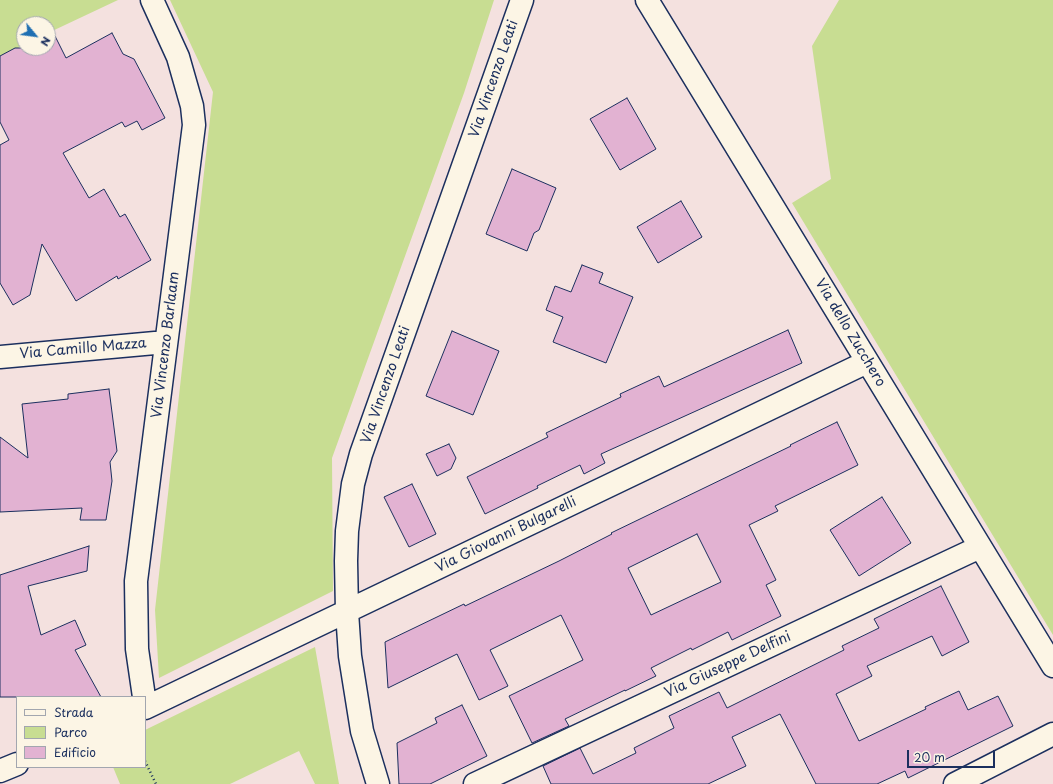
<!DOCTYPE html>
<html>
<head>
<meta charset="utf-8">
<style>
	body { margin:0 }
	#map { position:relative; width:1053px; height:784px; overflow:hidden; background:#f4e1df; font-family:"Playpen Sans",sans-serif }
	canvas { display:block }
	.legend { position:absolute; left:16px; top:696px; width:130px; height:72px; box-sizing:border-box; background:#fcf5e5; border:1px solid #a2a6af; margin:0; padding:5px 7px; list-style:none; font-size:12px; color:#1b2f5e }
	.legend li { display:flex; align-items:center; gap:8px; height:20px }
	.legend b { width:20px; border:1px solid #a2a6af }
	.north { position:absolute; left:16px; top:16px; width:40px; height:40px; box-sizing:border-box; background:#fcf5e5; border:1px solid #a2a6af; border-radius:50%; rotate:119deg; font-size:11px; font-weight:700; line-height:16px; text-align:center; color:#1b2f5e }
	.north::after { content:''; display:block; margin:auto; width:14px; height:18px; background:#1f6fb2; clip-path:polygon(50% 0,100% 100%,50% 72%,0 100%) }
	.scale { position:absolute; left:907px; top:750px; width:88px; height:18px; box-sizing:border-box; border:2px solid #1b2f5e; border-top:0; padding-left:5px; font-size:12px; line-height:14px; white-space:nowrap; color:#1b2f5e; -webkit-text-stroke:3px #fcf5e5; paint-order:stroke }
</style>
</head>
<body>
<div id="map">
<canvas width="1053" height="784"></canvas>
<ul class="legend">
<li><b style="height:5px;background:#fcf5e5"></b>Strada</li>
<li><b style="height:11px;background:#c8dd92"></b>Parco</li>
<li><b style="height:11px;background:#e2b2d2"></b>Edificio</li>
</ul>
<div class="north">N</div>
<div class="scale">20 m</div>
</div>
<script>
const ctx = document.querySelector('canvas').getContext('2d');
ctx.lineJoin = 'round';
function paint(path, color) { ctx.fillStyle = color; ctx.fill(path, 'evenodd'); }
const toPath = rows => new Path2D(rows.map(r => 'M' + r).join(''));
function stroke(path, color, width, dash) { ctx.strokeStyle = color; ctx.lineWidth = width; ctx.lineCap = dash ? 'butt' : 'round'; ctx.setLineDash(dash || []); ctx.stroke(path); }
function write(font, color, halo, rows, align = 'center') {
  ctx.font = font + ' "Playpen Sans",sans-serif'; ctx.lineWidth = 3; ctx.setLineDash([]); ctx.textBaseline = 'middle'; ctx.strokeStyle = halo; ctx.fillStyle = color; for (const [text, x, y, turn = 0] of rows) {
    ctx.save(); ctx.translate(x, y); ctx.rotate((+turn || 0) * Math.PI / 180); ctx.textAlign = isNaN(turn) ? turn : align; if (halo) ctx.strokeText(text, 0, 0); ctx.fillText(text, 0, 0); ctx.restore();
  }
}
paint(toPath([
	[0,0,118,0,48,33,48,24,24,24,24,45,0,56],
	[170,0,494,0,464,93,332,458,333,591,159,678,155,610,213,92],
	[839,0,1053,0,1053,635,792,203,831,179,812,46],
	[315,647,339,784,315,784,299,751,230,784,120,784,113,767,145,767,145,730]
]), '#c8dd92');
const building = toPath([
	[112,33,123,54,134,59,165,118,142,130,137,121,125,127,122,122,63,153,89,198,104,189,120,217,125,214,151,260,118,279,117,276,76,301,42,244,30,295,13,305,0,283,0,145,9,140,0,122,0,56,15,48,48,48,48,40,55,36,66,58,112,33],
	[627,98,656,149,620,170,590,119,627,98],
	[512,169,556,188,539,230,534,233,527,251,486,234,512,169],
	[681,201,702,237,658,263,637,227,681,201],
	[582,265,603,273,599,283,633,297,606,363,553,342,563,317,546,310,555,286,571,292,582,265],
	[788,330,802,363,601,454,605,463,584,474,580,465,537,486,538,488,485,514,467,477,548,437,546,433,621,397,620,394,659,376,664,387,788,330],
	[452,331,499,351,473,415,426,396,452,331],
	[109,389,117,451,110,462,112,481,106,520,80,520,82,508,0,512,0,437,28,458,22,404,68,399,68,394,109,389],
	[837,422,858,465,775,506,778,511,749,525,776,580,766,585,781,616,732,640,728,632,692,650,691,648,651,668,656,676,625,691,625,690,565,719,569,726,532,743,509,696,583,660,561,615,490,650,508,686,479,700,457,654,388,688,385,642,464,604,465,606,559,561,612,534,611,533,791,446,790,445,837,422],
	[697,534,721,582,651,615,628,568,697,534],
	[449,444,456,458,451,469,437,476,426,454,449,444],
	[412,484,436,534,409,547,384,497,412,484],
	[882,497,911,543,859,576,830,530,882,497],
	[89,546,87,571,28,586,41,635,75,620,86,645,75,650,101,697,0,697,0,575,89,546],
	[941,586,969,642,942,656,932,636,867,666,872,676,836,694,859,741,926,709,925,707,959,691,968,710,998,696,1013,726,908,778,905,771,877,784,816,784,780,714,732,737,746,766,708,784,551,784,543,766,580,748,593,774,636,753,634,748,674,728,669,716,719,692,727,708,844,650,842,646,879,628,874,619,941,586],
	[462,705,487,756,430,784,399,784,397,743,437,723,435,718,462,705]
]);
paint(building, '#e2b2d2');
stroke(building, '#1b2f5e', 1);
const street = toPath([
	[647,0,1053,666],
	[0,357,166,342],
	[144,697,137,649,136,581,194,125,192,106,178,57,152,0],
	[145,708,867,362],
	[0,771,17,764],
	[378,784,362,731,350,656,347,612,346,561,347,531,353,484,361,454,522,0],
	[475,784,980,547],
	[955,784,1053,734]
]);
stroke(street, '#1b2f5e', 25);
stroke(toPath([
	[145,761,156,784]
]), '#1b2f5e', 2.5, [1, 3]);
stroke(street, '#fcf5e5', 22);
write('14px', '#1b2f5e', '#fcf5e5', [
	["Via Vincenzo Leati",494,79,-71],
	["Via dello Zucchero",850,333,59],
	["Via Vincenzo Barlaam",166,345,-83],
	["Via Camillo Mazza",83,349,-5],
	["Via Vincenzo Leati",386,385,-71],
	["Via Giovanni Bulgarelli",506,535,-26],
	["Via Giuseppe Delfini",728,665,-25]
]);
</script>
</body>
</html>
